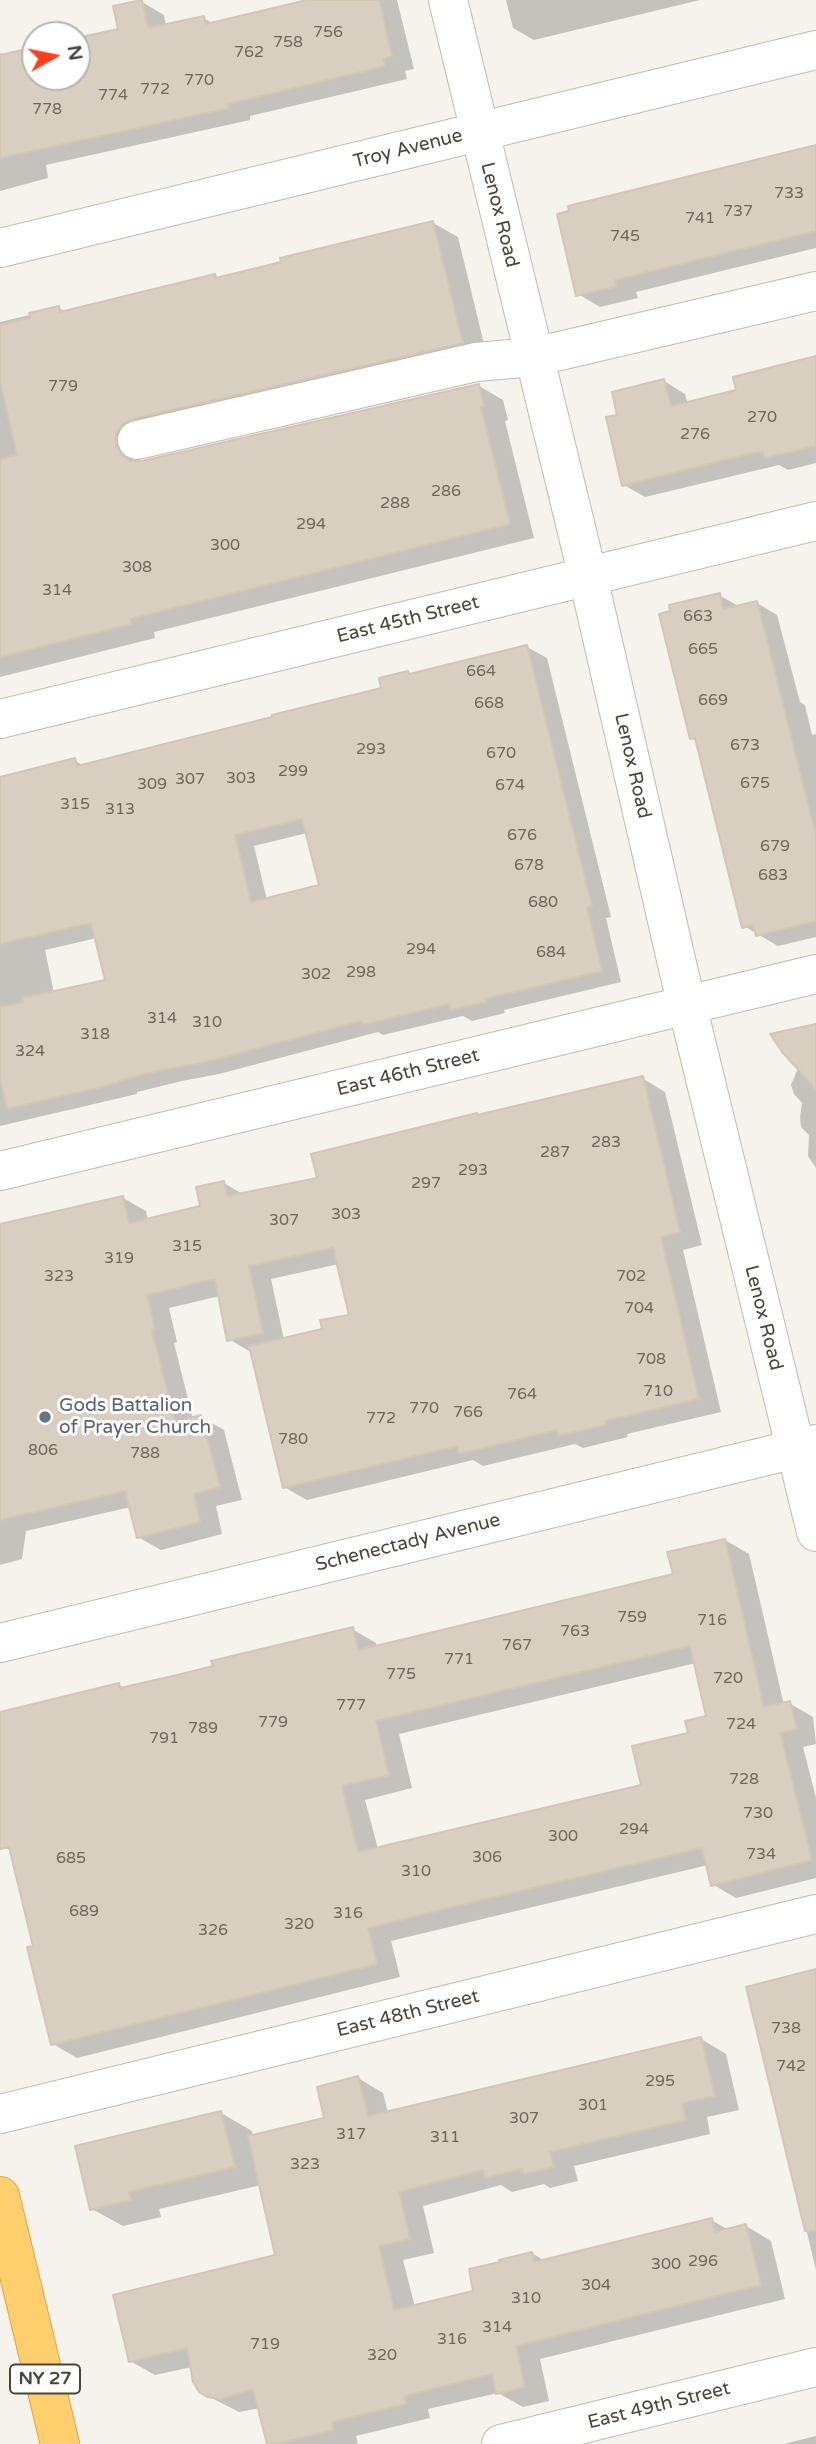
<!DOCTYPE html>
<html>
<head>
<meta charset="utf-8">
<style>
	body { margin:0 }
	#map { position:relative; width:816px; height:2444px; overflow:hidden; background:#f6f3ec; font-family:"Varela Round",sans-serif }
	canvas { display:block }
	.north { position:absolute; left:21px; top:21px; width:70px; height:70px; box-sizing:border-box; background:#fff; border:2px solid #b7b4b0; border-radius:50%; rotate:81deg; font-size:19px; font-weight:700; line-height:28px; text-align:center; color:#4b4439 }
	.north::after { content:''; display:block; margin:auto; width:24px; height:32px; background:#fc3f1d; clip-path:polygon(50% 0,100% 100%,50% 72%,0 100%) }
</style>
</head>
<body>
<div id="map">
<canvas width="816" height="2444"></canvas>
<div class="north">N</div>
</div>
<script>
const ctx = document.querySelector('canvas').getContext('2d');
ctx.lineJoin = 'round';
function paint(path, color) { ctx.fillStyle = color; ctx.fill(path, 'evenodd'); }
const toPath = rows => new Path2D(rows.map(r => 'M' + r).join(''));
function stroke(path, color, width, dash) { ctx.strokeStyle = color; ctx.lineWidth = width; ctx.lineCap = dash ? 'butt' : 'round'; ctx.setLineDash(dash || []); ctx.stroke(path); }
function write(font, color, halo, rows, align = 'center') {
  ctx.font = font + ' "Varela Round",sans-serif'; ctx.lineWidth = 6; ctx.setLineDash([]); ctx.textBaseline = 'middle'; ctx.strokeStyle = halo; ctx.fillStyle = color; for (const [text, x, y, turn = 0] of rows) {
    ctx.save(); ctx.translate(x, y); ctx.rotate((+turn || 0) * Math.PI / 180); ctx.textAlign = isNaN(turn) ? turn : align; if (halo) ctx.strokeText(text, 0, 0); ctx.fillText(text, 0, 0); ctx.restore();
  }
}
paint(toPath([
	[313,0,397,0,414,69,405,71,407,79,250,116,250,120,46,165,48,178,0,191,0,53,5,55,35,49,35,77,77,77,77,39,120,30,142,2,164,15,166,26,203,18,214,24],
	[506,0,700,0,534,40,513,28],
	[816,147,816,248,636,292,638,298,600,307,578,294],
	[433,223,458,237,487,356,141,447,140,461,141,463,479,386,503,400,508,420,505,421,534,538,154,632,155,638,0,677,0,322,59,308,66,312,215,276,221,279],
	[816,358,816,463,788,470,779,465,645,497,624,485,619,416,664,381,685,394,688,404,738,391],
	[719,595,740,607,757,603,777,615,800,702,805,705,812,735,816,734,816,937,778,946,744,926,698,742,691,738],
	[527,647,547,658,611,917,606,918,621,982,504,1010,505,1013,472,1021,463,1016,383,1035,378,1032,219,1074,182,1081,137,1092,137,1094,0,1126,0,783,74,760,84,766,383,690,408,673,411,675],
	[307,833,321,886,267,900,254,846],
	[97,938,107,981,54,993,45,950],
	[816,1025,816,1168,808,1156,809,1135,801,1127,800,1118,802,1103,794,1094,791,1085],
	[642,1078,665,1092,702,1245,683,1250,721,1412,627,1434,628,1437,583,1448,575,1444,483,1466,473,1460,307,1500,284,1487,252,1353,229,1339,220,1296,169,1308,177,1342,174,1343,193,1419,201,1417,224,1430,242,1500,216,1506,222,1534,161,1550,138,1537,131,1507,26,1531,22,1559,0,1565,0,1226,123,1198,146,1211,148,1221,202,1207,224,1183,244,1195,319,1179,479,1117],
	[339,1264,351,1316,324,1330,284,1340,271,1279],
	[725,1540,749,1554,784,1705,789,1703,813,1717,816,1744,803,1747,816,1798,816,1878,736,1898,712,1884,708,1865,391,1941,400,1977,77,2058,53,2044,36,1947,12,1852,5,1847,0,1828,0,1714,118,1684,126,1689,177,1677,352,1629,376,1643,377,1647,675,1576],
	[696,1663,709,1717,643,1786,378,1849,365,1800,412,1788,399,1734],
	[816,1971,816,2270,748,1988],
	[701,2039,726,2054,739,2110,707,2117,710,2134,574,2166,578,2181,550,2188,544,2184,512,2192,501,2185,423,2206,434,2253,403,2260,415,2307,475,2292,532,2253,545,2261,711,2220,729,2230,746,2226,771,2241,785,2299,540,2359,549,2401,523,2407,498,2393,428,2409,430,2418,356,2436,358,2444,269,2444,260,2408,239,2412,202,2393,192,2367,155,2375,130,2361,277,2257,261,2185,159,2209,161,2217,123,2226,92,2209,221,2113,252,2131,253,2137,327,2119,358,2078,383,2093,388,2113],
	[816,2436,816,2444,784,2444]
]), '#0003');
const building = toPath([
	[142,0,148,28,204,16,206,24,307,0,379,0,392,56,383,59,385,66,228,104,229,108,0,158,0,55,35,47,35,77,77,77,77,38,118,29,113,6,142,0],
	[816,145,816,231,615,280,617,286,576,296,557,214,569,211,568,206,816,145],
	[433,221,463,343,132,419,123,424,116,433,116,446,122,455,130,461,142,461,479,384,484,406,481,407,510,524,130,619,131,624,0,657,0,459,17,455,0,381,0,325,30,318,29,313,59,306,60,312,215,274,216,278,281,262,280,258,433,221],
	[816,356,816,446,765,458,763,452,752,453,622,486,606,417,617,415,612,392,664,379,671,406,736,390,733,377,816,356],
	[720,593,723,609,757,601,816,836,816,921,756,936,753,925,742,928,695,738,690,739,659,614,670,611,669,605,720,593],
	[527,645,592,906,587,907,602,971,485,999,486,1002,450,1010,449,1004,362,1025,361,1021,198,1064,161,1070,118,1081,118,1083,7,1109,0,1078,0,1007,23,1002,22,998,105,980,91,923,0,944,0,777,75,758,77,766,272,717,272,715,381,688,379,678,408,671,409,674,527,645],
	[302,819,319,885,251,902,235,835,302,819],
	[816,1024,816,1089,783,1053,770,1034,816,1024],
	[643,1076,680,1232,661,1237,699,1399,605,1421,606,1425,558,1436,557,1430,459,1454,457,1446,283,1488,249,1346,322,1329,320,1320,349,1315,333,1248,249,1266,263,1333,227,1341,215,1279,147,1295,155,1330,152,1330,175,1422,201,1415,220,1487,194,1494,200,1522,137,1538,125,1491,0,1520,0,1224,123,1196,129,1223,200,1206,196,1187,224,1181,227,1196,317,1178,311,1154,477,1113,477,1115,643,1076],
	[725,1539,764,1707,790,1701,797,1729,780,1733,812,1860,711,1886,702,1848,444,1909,368,1928,377,1964,51,2045,27,1947,33,1946,9,1847,0,1849,0,1712,119,1683,120,1688,177,1675,213,1666,211,1661,353,1627,358,1650,413,1637,673,1574,667,1552,725,1539],
	[690,1646,706,1716,685,1721,688,1733,632,1746,641,1785,358,1852,342,1786,389,1775,376,1721,690,1646],
	[816,1969,816,2230,805,2231,746,1987,816,1969],
	[701,2037,715,2096,682,2103,686,2120,550,2152,554,2167,524,2174,522,2169,485,2178,483,2170,399,2192,410,2239,379,2246,394,2310,473,2291,469,2269,500,2262,499,2260,532,2252,534,2262,712,2218,715,2232,746,2224,761,2285,516,2346,525,2387,496,2394,492,2374,404,2396,406,2404,332,2422,334,2430,276,2444,267,2444,253,2389,221,2399,207,2397,199,2392,193,2382,187,2348,129,2362,113,2295,275,2255,248,2136,324,2118,317,2087,358,2076,368,2116,701,2037],
	[221,2111,235,2167,129,2192,131,2200,90,2210,75,2146,221,2111]
]);
paint(building, '#d8cfc1');
stroke(building, '#d3c7b4', 2);
const minor = toPath([
	[448,0,588,577,678,968,816,1532],
	[0,248,816,50],
	[137,440,476,362,534,357,816,291],
	[0,719,816,521],
	[0,1171,816,974],
	[0,1643,816,1444],
	[0,2114,816,1914],
	[501,2444,816,2367]
]);
const highway = toPath([
	[0,2196,60,2444]
]);
stroke(minor, '#c2bbae', 40);
stroke(highway, '#e0a43c', 40);
stroke(minor, '#fff', 38);
stroke(highway, '#ffcf6e', 38);
for (const [x, y, r, color] of [
	[45,1417,7,"#6b7280"]
]) { const dot = new Path2D(); dot.arc(x, y, r, 0, 2 * Math.PI); ctx.fillStyle = color; ctx.fill(dot); stroke(dot, '#fff', 2.5); }
write('16px', '#6e675b', null, [
	["756",328,33],
	["758",288,43],
	["762",249,53],
	["770",199,81],
	["772",155,90],
	["774",113,96],
	["778",47,110],
	["733",789,194],
	["737",738,212],
	["741",700,219],
	["745",625,237],
	["779",63,387],
	["270",762,418],
	["276",695,435],
	["286",446,492],
	["288",395,504],
	["294",311,525],
	["300",225,546],
	["308",137,568],
	["314",57,591],
	["663",698,617],
	["665",703,650],
	["664",481,672],
	["669",713,701],
	["668",489,704],
	["673",745,746],
	["293",371,750],
	["670",501,754],
	["299",293,772],
	["303",241,779],
	["307",190,780],
	["675",755,784],
	["309",152,785],
	["674",510,786],
	["315",75,805],
	["313",120,810],
	["676",522,836],
	["679",775,847],
	["678",529,866],
	["683",773,876],
	["680",543,903],
	["294",421,950],
	["684",551,953],
	["298",361,973],
	["302",316,975],
	["314",162,1019],
	["310",207,1023],
	["318",95,1035],
	["324",30,1052],
	["283",606,1143],
	["287",555,1153],
	["293",473,1171],
	["297",426,1184],
	["303",346,1215],
	["307",284,1221],
	["315",187,1247],
	["319",119,1259],
	["323",59,1277],
	["702",631,1277],
	["704",639,1309],
	["708",651,1360],
	["710",658,1392],
	["764",522,1395],
	["770",424,1409],
	["766",468,1413],
	["772",381,1419],
	["780",293,1440],
	["806",43,1451],
	["788",145,1454],
	["759",632,1618],
	["716",712,1621],
	["763",575,1632],
	["767",517,1646],
	["771",459,1660],
	["775",401,1675],
	["720",728,1679],
	["777",351,1706],
	["779",273,1723],
	["724",741,1725],
	["789",203,1729],
	["791",164,1739],
	["728",744,1780],
	["730",758,1814],
	["294",634,1830],
	["300",563,1837],
	["734",761,1855],
	["306",487,1858],
	["685",71,1859],
	["310",416,1872],
	["689",84,1912],
	["316",348,1914],
	["320",299,1925],
	["326",213,1931],
	["738",786,2029],
	["742",791,2067],
	["295",660,2082],
	["301",593,2106],
	["307",524,2119],
	["317",351,2135],
	["311",445,2138],
	["323",305,2165],
	["296",703,2262],
	["300",666,2265],
	["304",596,2286],
	["310",526,2299],
	["314",497,2328],
	["316",452,2340],
	["719",265,2345],
	["320",382,2356]
]);
for (const [x, y, w] of [
	[45,2379,70]
]) { const box = new Path2D(); box.roundRect(x - w / 2, y - 14.5, w, 29, 5); ctx.fillStyle = '#fff'; ctx.fill(box); stroke(box, '#4b4439', 2); }
write('bold 18px', '#4b4439', null, [
	["NY 27",45,2379]
]);
write('19px', '#4b4439', '#fff', [
	["Troy Avenue",408,149,-14],
	["Lenox Road",499,215,76],
	["East 45th Street",408,620,-14],
	["Lenox Road",632,766,77],
	["East 46th Street",408,1073,-14],
	["Lenox Road",763,1318,76],
	["Schenectady Avenue",408,1543,-14],
	["East 48th Street",408,2014,-14],
	["East 49th Street",659,2406,-14]
]);
write('19px', '#5b616d', '#fff', [
	["Gods Battalion",59,1406],
	["of Prayer Church",59,1428]
], 'left');
</script>
</body>
</html>
